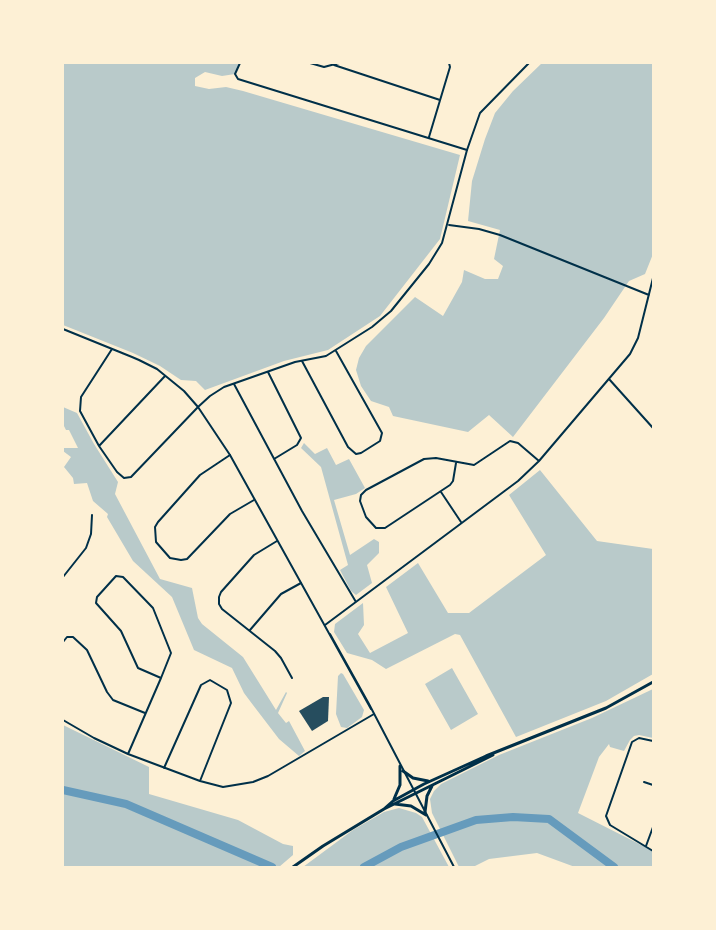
<!DOCTYPE html>
<html>
<head>
<meta charset="utf-8">
<style>
	body { margin:0 }
	#map { position:relative; width:716px; height:930px; overflow:hidden; background:#fdf0d5; font-family:Barlow,sans-serif }
	canvas { display:block }
	.frame { position:absolute; inset:0; border:64px solid #fdf0d5; pointer-events:none }
</style>
</head>
<body>
<div id="map">
<canvas width="716" height="930"></canvas>
<div class="frame"></div>
</div>
<script>
const ctx = document.querySelector('canvas').getContext('2d');
ctx.lineJoin = 'round';
function paint(path, color) { ctx.fillStyle = color; ctx.fill(path, 'evenodd'); }
const toPath = rows => new Path2D(rows.map(r => 'M' + r).join(''));
function stroke(path, color, width, dash) { ctx.strokeStyle = color; ctx.lineWidth = width; ctx.lineCap = dash ? 'butt' : 'round'; ctx.setLineDash(dash || []); ctx.stroke(path); }
paint(toPath([
	[63,63,240,63,235,74,222,76,205,72,195,78,195,86,209,89,226,87,243,91,460,155,440,239,380,316,328,350,284,361,205,390,196,381,181,380,160,366,133,353,63,325],
	[542,63,653,63,653,254,645,274,629,281,604,318,513,437,489,415,468,432,393,416,389,407,371,401,361,386,356,370,359,358,366,346,415,297,443,316,462,282,464,270,485,279,498,279,503,266,494,259,500,230,468,221,472,181,485,139,495,113,513,91],
	[63,407,77,413,94,444,118,482,115,494,160,579,192,588,198,618,202,624,243,657,276,710,286,692,287,693,278,713,286,723,289,721,305,751,299,756,279,739,253,705,244,693,232,668,194,650,172,597,133,561,107,517,108,514,93,501,87,483,74,484,73,478,64,467,71,457,63,451,63,448,78,448,69,430,66,430,63,424],
	[304,443,315,454,327,448,336,465,349,459,365,488,356,494,334,500,350,555,374,539,379,542,379,553,367,565,372,583,356,595,351,591,340,570,348,565,321,467,301,448],
	[540,470,597,541,653,549,653,674,606,701,516,737,460,635,455,634,386,669,372,660,347,653,334,632,335,624,363,603,364,625,358,634,370,653,408,633,386,587,418,563,448,613,469,613,546,555,509,495],
	[452,668,478,714,451,730,425,684],
	[341,673,343,674,364,710,362,717,347,728,341,727,336,714,338,676],
	[653,689,653,738,639,735,634,736,630,740,624,751,610,747,609,744,599,757,578,813,653,851,653,867,575,867,537,853,489,859,473,867,459,867,432,813,430,799,434,791,441,784,499,755,592,718],
	[63,725,149,767,149,794,238,820,283,844,293,846,293,855,279,867,63,867],
	[399,808,416,813,422,817,449,867,303,867,353,830,384,812]
]), '#b9caca');
stroke(toPath([
	[63,790,126,804,272,867],
	[364,867,401,847,476,820,513,817,549,819,614,867]
]), '#669bbc', 8);
paint(toPath([
	[323,697,329,697,328,721,312,731,299,711]
]), '#264d5e');
stroke(toPath([
	[240,63,235,74,238,79,467,150],
	[310,63,324,67,339,63],
	[334,65,440,100],
	[429,137,450,67,449,63],
	[449,225,479,229,500,235,649,295],
	[63,329,132,357,139,360,157,369,184,391,198,407,131,477,124,478,117,472,99,446,80,411,81,397,112,349],
	[302,361,348,447,356,454,361,453,380,441,382,433,336,351],
	[268,372,301,438,297,445,274,459],
	[609,379,653,428],
	[234,384,302,511,356,602],
	[99,446,165,376],
	[230,455,200,475,158,522,155,527,156,542,170,558,181,560,187,559,230,514,254,500],
	[456,463,453,481,450,485,385,528,376,528,366,517,360,501,361,495,366,490,424,459,436,458,474,465,510,441,518,443,539,461],
	[441,492,461,522],
	[277,541,254,555,221,592,219,597,219,604,222,609,275,651,281,658,292,678],
	[63,577,86,548,91,534,92,515],
	[325,625,518,481,539,461,630,354,638,338,653,278],
	[250,630,281,594,301,583],
	[63,642,67,637,73,637,87,650,107,692,113,700,145,713],
	[63,720,94,738,128,754,200,781,223,787,253,782,268,776,374,714],
	[653,741,639,738,632,742,606,816,610,825,653,851],
	[128,754,161,678,171,653,153,608,123,577,116,576,97,597,96,603,121,631,138,668,161,678],
	[164,768,201,685,210,680,227,690,231,703,200,781],
	[644,782,653,785],
	[646,846,653,827]
]), '#003049', 2);
stroke(toPath([
	[330,634,369,704,454,867],
	[371,709,230,455,198,407,210,396,224,387,295,362,326,356,372,327,391,311,429,264,442,243,467,150,480,113,529,63]
]), '#003049', 2);
stroke(toPath([
	[403,771,413,778,428,781],
	[394,799,400,785,400,766],
	[395,804,411,806,426,815],
	[384,809,393,801,424,784,486,756,606,708,653,682],
	[425,812,427,796,432,786],
	[293,867,323,846,384,809,493,755]
]), '#003049', 3);
</script>
</body>
</html>
